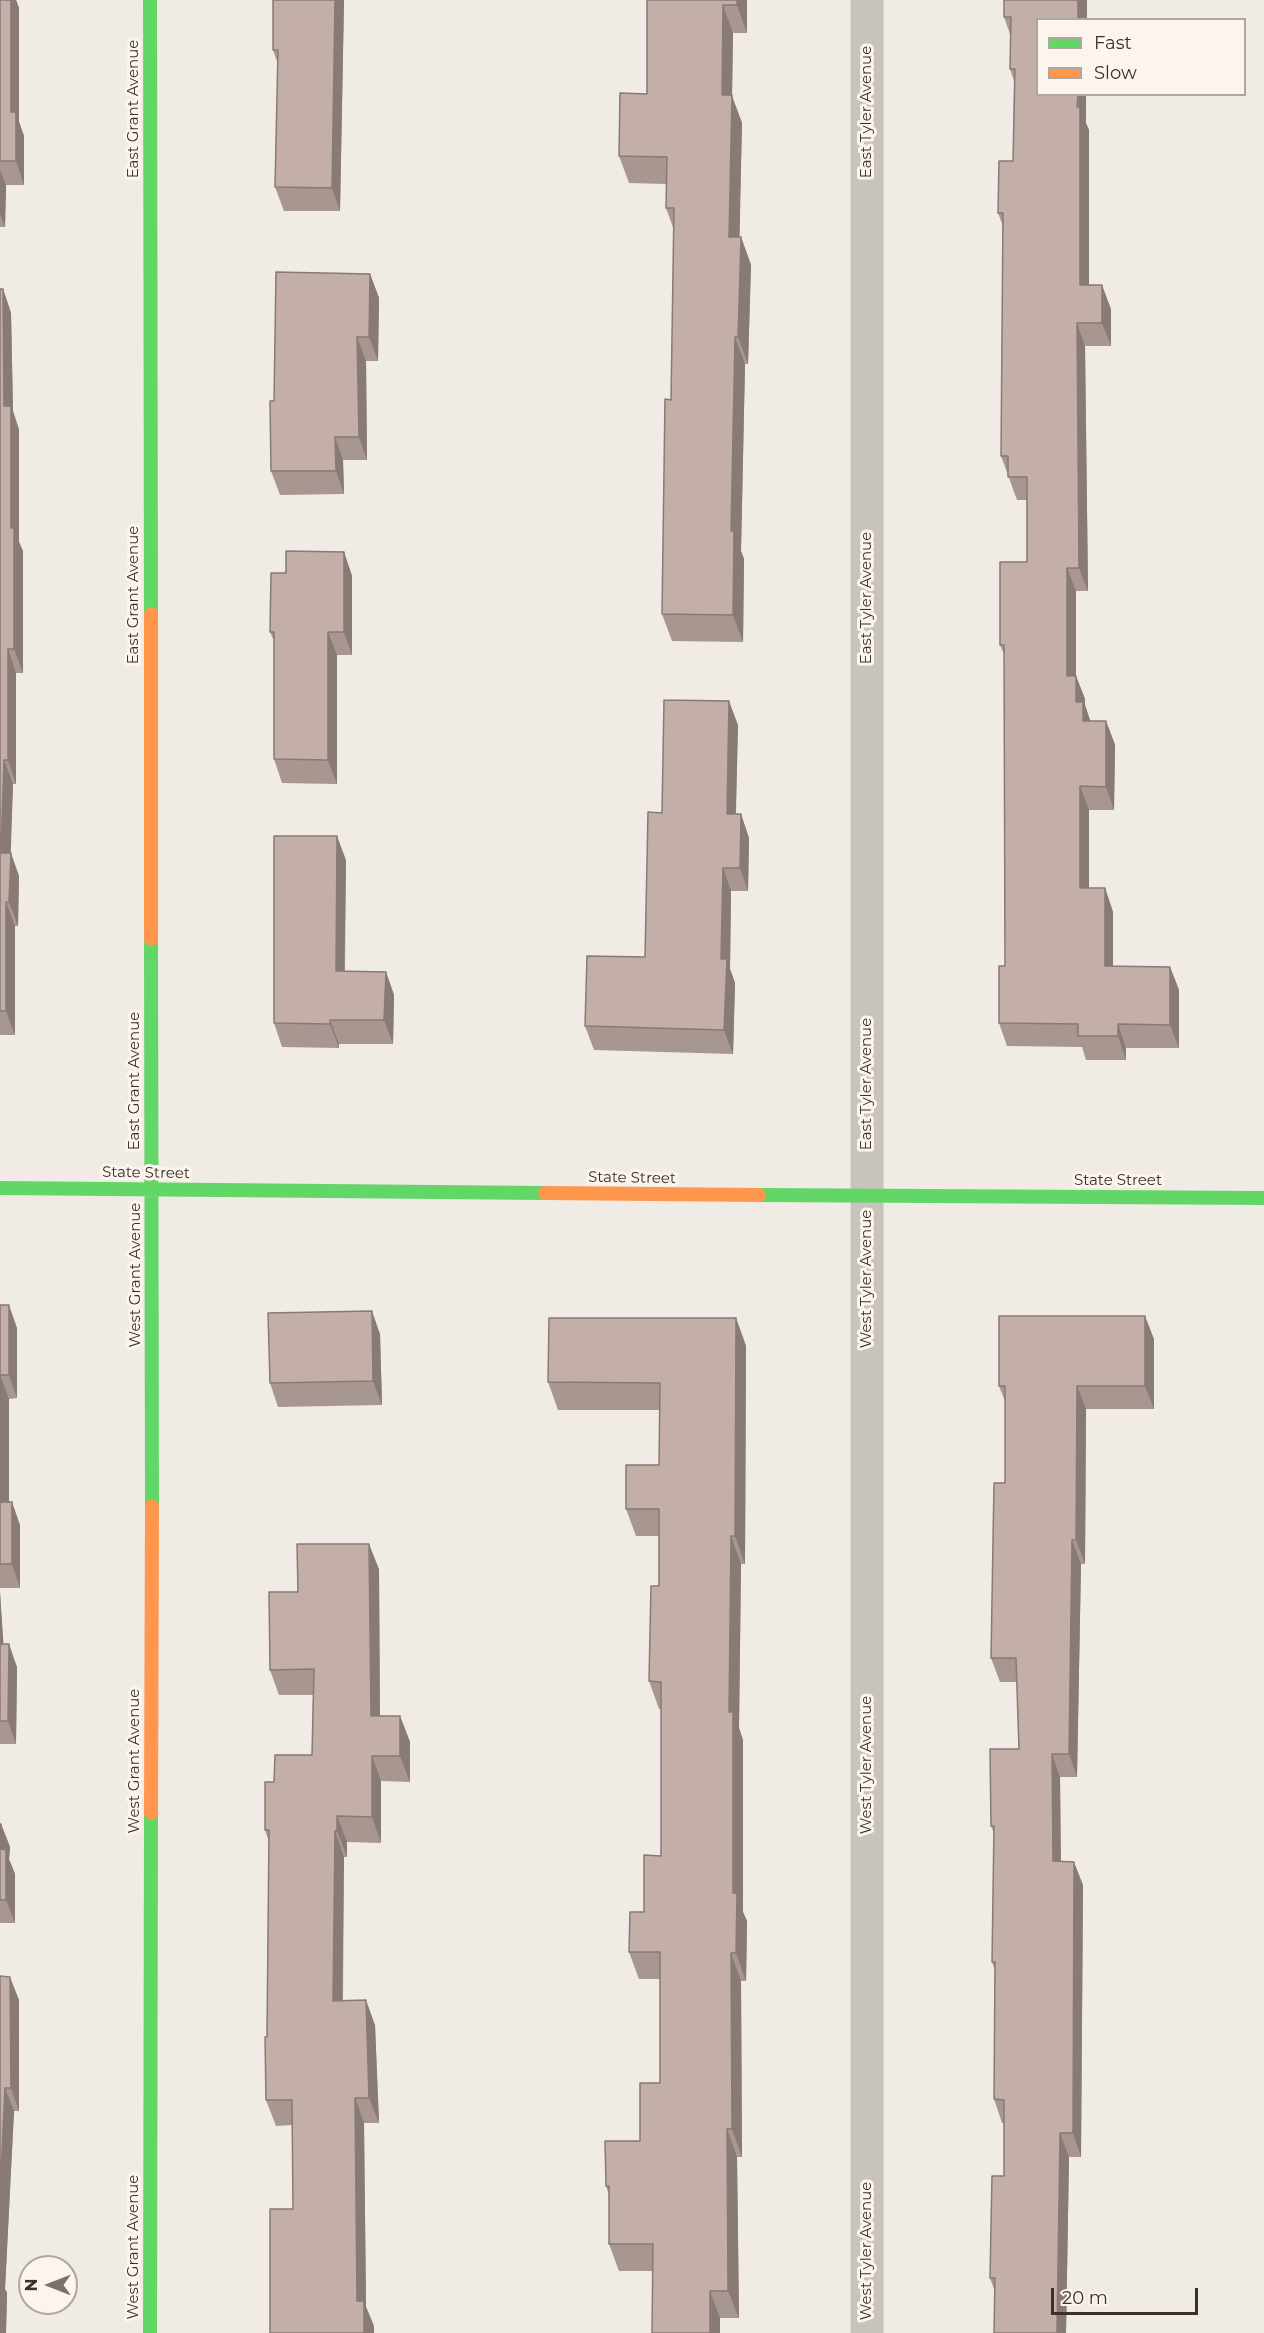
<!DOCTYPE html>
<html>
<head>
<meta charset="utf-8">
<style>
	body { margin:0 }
	#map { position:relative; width:1264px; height:2333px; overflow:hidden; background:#f0ebe5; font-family:Montserrat,sans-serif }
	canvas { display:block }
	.legend { position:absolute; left:1036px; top:18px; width:210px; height:78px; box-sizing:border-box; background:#fbf5ee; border:2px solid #aea6a0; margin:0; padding:8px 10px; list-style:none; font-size:18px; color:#3b302b }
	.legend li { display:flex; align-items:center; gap:12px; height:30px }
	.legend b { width:30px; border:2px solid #aea6a0 }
	.north { position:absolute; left:18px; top:2255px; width:60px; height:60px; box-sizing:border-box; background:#fbf5ee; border:2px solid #aea6a0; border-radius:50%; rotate:270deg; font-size:16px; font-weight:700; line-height:24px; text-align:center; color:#3b302b }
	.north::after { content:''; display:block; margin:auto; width:21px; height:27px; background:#7a716c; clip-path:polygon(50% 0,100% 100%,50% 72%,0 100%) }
	.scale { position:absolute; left:1051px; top:2288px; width:147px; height:27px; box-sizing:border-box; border:3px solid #3b302b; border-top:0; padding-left:8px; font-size:18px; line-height:21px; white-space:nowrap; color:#3b302b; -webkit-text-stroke:4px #fbf5ee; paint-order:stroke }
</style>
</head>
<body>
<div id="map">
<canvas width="1264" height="2333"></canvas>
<ul class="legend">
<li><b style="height:8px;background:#63d668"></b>Fast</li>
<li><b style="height:8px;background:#ff974d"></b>Slow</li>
</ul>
<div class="north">N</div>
<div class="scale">20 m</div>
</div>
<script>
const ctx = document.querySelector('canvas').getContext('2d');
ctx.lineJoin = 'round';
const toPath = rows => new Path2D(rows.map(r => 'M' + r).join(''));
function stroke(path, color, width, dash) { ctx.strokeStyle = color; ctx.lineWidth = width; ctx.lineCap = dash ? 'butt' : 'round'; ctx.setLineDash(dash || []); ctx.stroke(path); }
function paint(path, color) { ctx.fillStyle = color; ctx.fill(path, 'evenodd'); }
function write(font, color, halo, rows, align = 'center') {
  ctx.font = font + ' Montserrat,sans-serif'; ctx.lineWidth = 6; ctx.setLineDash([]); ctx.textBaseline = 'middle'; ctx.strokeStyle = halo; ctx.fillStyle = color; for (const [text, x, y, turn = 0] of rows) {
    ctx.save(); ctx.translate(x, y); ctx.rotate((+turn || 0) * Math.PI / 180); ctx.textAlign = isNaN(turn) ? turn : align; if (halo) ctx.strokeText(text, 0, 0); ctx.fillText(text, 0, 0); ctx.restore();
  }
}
stroke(toPath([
	[867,2333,867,0]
]), '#c9c3be', 33);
stroke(toPath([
	[150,0,151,614],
	[151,939,152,1506],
	[0,1188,545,1193],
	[759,1195,1264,1198],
	[150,2333,151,1813]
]), '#63d668', 14);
stroke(toPath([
	[151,614,151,939],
	[545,1193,759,1195],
	[151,1813,152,1506]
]), '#ff974d', 14);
paint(toPath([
	[0,0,16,0,19,8,19,122,24,136,24,185,6,185,5,227,0,227],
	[273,0,344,0,340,211,284,211,275,187,278,64,273,50],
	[647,0,747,0,747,33,733,33,732,96,742,123,739,237,741,237,751,265,748,364,745,364,741,551,744,559,743,642,672,641,662,614,671,400,674,230,666,208,666,184,629,183,619,156,647,94],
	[1004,0,1087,0,1087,20,1038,20,1089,130,1089,285,1111,309,1111,346,1085,346,1088,591,1076,591,1076,676,1085,699,1085,705,1090,721,1106,721,1115,745,1114,810,1089,810,1089,888,1105,888,1113,912,1113,966,1170,967,1179,990,1179,1048,1126,1048,1126,1060,1086,1060,1082,1047,1007,1046,999,1023,1005,966,1004,654,1000,645,1027,562,1027,500,1017,500,1001,456,1003,226,998,213,1013,161,1014,81,1010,69,1011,37,1004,17],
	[370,274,379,298,378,361,366,361,367,460,343,460,344,494,280,495,271,471,274,401],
	[0,289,3,289,11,313,13,411,19,430,19,542,23,551,23,673,16,673,16,784,13,784,10,853,19,876,18,926,15,926,15,1035,0,1035],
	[344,552,352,576,352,655,337,655,337,784,282,783,274,759,274,641,270,632,286,573],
	[738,725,736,814,741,814,749,838,748,891,731,891,730,969,735,983,733,1054,594,1050,585,1026,645,957,662,813],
	[346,860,345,971,386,972,394,995,393,1044,339,1044,339,1048,282,1047,274,1023],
	[0,1305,17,1328,17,1398,9,1399,9,1502,20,1525,20,1588,0,1588],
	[736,1318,746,1346,745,1564,741,1564,739,1728,743,1740,743,1912,747,1921,746,1981,741,1981,742,2157,737,2157,739,2318,720,2318,720,2333,652,2271,619,2271,609,2244,609,2195,606,2186,640,2141,660,2083,660,1979,639,1979,629,1952,644,1912,661,1856,661,1709,659,1709,649,1681,659,1586,659,1536,636,1536,626,1509,659,1465,660,1410,558,1410,548,1382],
	[380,1334,382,1405,278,1407,270,1383],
	[1154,1339,1154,1409,1086,1409,1085,1564,1081,1564,1077,1777,1060,1777,1061,1861,1083,1885,1081,2157,1069,2157,1066,2333,994,2333,995,2292,990,2278,1004,2176,1004,2123,1002,2123,994,2099,995,1970,992,1962,994,1833,991,1826,1019,1749,1017,1682,1000,1682,991,1658,1005,1483,1005,1401,999,1386],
	[379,1569,380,1716,400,1716,410,1742,410,1782,381,1781,381,1843,347,1842,347,1857,344,1857,343,2000,375,2025,379,2123,364,2123,366,2307,374,2326,293,2209,292,2125,276,2126,266,2100,269,1842,265,1830,274,1782,312,1755,313,1695,279,1695,270,1670,298,1592],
	[0,1592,3,1644,17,1667,16,1744,0,1744],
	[0,1824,1,1824,10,1847,9,1859,15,1874,15,1923,0,1923],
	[0,1976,19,2000,19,2111,14,2111,5,2289,7,2293,6,2333,0,2333]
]), '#a89690');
paint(toPath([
	[11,0,16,0,19,8,19,122,24,136,24,185,16,161,11,112],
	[335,0,344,0,340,211,332,188],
	[737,0,747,0,747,33,737,5],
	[1078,0,1087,0,1087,20,1078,20],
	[723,5,733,33,732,96,742,123,739,264,729,237,722,95],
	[1078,94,1086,94,1086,123,1089,130,1089,309,1080,285],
	[0,170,6,185,5,227,0,214],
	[741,237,751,265,748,364,738,337],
	[370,274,379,298,378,361,369,337],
	[1102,285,1111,309,1111,346,1102,323],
	[3,289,11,313,13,411,19,430,19,542,23,551,23,673,14,649,11,528,4,406],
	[1077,323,1085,346,1088,591,1079,568],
	[357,337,366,361,367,460,359,437],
	[735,337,745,364,741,551,744,559,743,642,733,615,731,531],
	[335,437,343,460,344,494,336,471],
	[344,552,352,576,352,655,344,632],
	[1067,568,1076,591,1076,699,1067,676],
	[328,632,337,655,337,784,328,760],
	[8,649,16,673,16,784,8,760],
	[1076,676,1085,699,1085,705,1092,726,1092,745,1076,702],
	[729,701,738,725,735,838,727,814],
	[1106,721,1115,745,1114,810,1106,787],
	[4,760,13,784,10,876,1,853],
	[1080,786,1089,810,1089,912,1080,888],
	[741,814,749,838,748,891,740,868],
	[337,836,346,860,344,994,336,971],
	[11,853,19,876,18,926,9,902],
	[723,868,731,891,730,969,735,983,733,1054,724,1030,721,959],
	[1105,888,1113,912,1113,990,1105,966],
	[6,902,15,926,15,1035,6,1011],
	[1170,967,1179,990,1179,1048,1170,1025],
	[386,972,394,995,393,1044,384,1020],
	[330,1020,339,1044,339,1048,330,1024],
	[1118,1024,1126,1048,1126,1060,1118,1036],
	[9,1305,17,1328,17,1398,9,1375],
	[372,1311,380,1334,382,1405,373,1381],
	[1145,1316,1154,1339,1154,1409,1145,1386],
	[736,1318,746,1346,745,1564,735,1536],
	[0,1375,9,1399,9,1525,0,1502],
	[1077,1386,1086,1409,1085,1564,1076,1540],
	[12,1502,20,1525,20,1588,12,1564],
	[731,1536,741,1564,739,1728,743,1740,743,1912,747,1921,746,1981,736,1953,733,1893,729,1712],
	[1072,1540,1081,1564,1077,1777,1069,1754],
	[369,1544,379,1569,380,1741,371,1716],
	[0,1592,5,1667,0,1654],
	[9,1644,17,1667,16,1744,8,1721],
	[400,1716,410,1742,410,1782,400,1756],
	[1052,1754,1060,1777,1061,1885,1053,1861],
	[372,1756,381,1781,381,1843,372,1817],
	[337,1816,347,1842,347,1857,337,1831],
	[1,1824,10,1847,9,1859,15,1874,15,1923,6,1900,0,1849],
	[335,1831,344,1857,342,2026,333,2001],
	[1074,1862,1083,1885,1081,2157,1073,2133],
	[731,1953,741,1981,742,2157,732,2129],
	[10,1977,19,2000,19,2111,11,2088],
	[366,2000,375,2025,379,2123,369,2098],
	[5,2088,14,2111,5,2289,7,2293,6,2333,0,2333,0,2196],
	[355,2098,364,2123,366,2307,374,2326,374,2333,364,2333,357,2301],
	[727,2129,737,2157,739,2318,728,2291],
	[1060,2133,1069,2157,1066,2333,1057,2333],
	[710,2291,720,2318,720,2333,710,2333]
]), '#887a75');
const building = toPath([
	[0,0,11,0,11,112,16,112,16,161,0,161,0,0],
	[273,0,335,0,332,188,275,187,278,50,273,50,273,0],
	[647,0,737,0,737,5,723,5,722,95,732,95,729,237,741,237,738,337,735,337,731,531,734,531,733,615,662,614,665,399,671,400,674,208,666,208,667,157,619,156,620,93,647,94,647,0],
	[1004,0,1078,0,1078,20,1038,20,1038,94,1078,94,1077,107,1080,107,1080,285,1102,285,1102,323,1077,323,1079,568,1067,568,1067,676,1076,676,1076,702,1083,702,1083,721,1106,721,1106,787,1080,786,1080,888,1105,888,1105,966,1170,967,1170,1025,1118,1024,1118,1036,1078,1036,1078,1024,999,1023,999,966,1005,966,1004,645,1000,645,1000,562,1027,562,1027,477,1008,477,1008,456,1001,456,1003,213,998,213,999,161,1013,161,1015,69,1010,69,1011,17,1004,17,1004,0],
	[276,272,370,274,369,337,357,337,359,437,335,437,336,471,271,471,270,401,274,401,276,272],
	[0,289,3,289,4,406,11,406,11,528,14,528,14,649,8,649,8,760,4,760,1,853,11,853,9,902,6,902,6,1011,0,1011,0,289],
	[286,551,344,552,344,632,328,632,328,760,274,759,274,632,270,632,271,573,286,573,286,551],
	[664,700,729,701,727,814,741,814,740,868,723,868,721,959,727,959,724,1030,585,1026,587,956,645,957,648,812,662,813,664,700],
	[274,836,337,836,336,971,386,972,384,1020,330,1020,330,1024,274,1023,274,836],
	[0,1305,9,1305,9,1375,0,1375,0,1502,12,1502,12,1564,0,1564,0,1305],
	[372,1311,373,1381,270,1383,268,1313,372,1311],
	[999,1316,1145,1316,1145,1386,1077,1386,1076,1540,1072,1540,1069,1754,1052,1754,1053,1861,1074,1862,1073,2133,1060,2133,1057,2333,994,2333,995,2278,990,2278,992,2176,1004,2176,1004,2100,994,2099,995,1962,992,1962,994,1826,991,1826,990,1749,1019,1749,1016,1658,991,1658,994,1483,1005,1483,1005,1386,999,1386,999,1316],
	[549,1318,736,1318,735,1536,731,1536,729,1712,733,1712,733,1893,737,1893,736,1953,731,1953,732,2129,727,2129,728,2291,710,2291,710,2333,652,2333,653,2244,609,2244,609,2186,606,2186,605,2141,640,2141,640,2083,660,2083,660,1952,629,1952,630,1912,644,1912,644,1855,661,1856,661,1682,649,1681,651,1586,659,1586,659,1509,626,1509,626,1465,659,1465,660,1383,548,1382,549,1318],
	[297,1544,369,1544,371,1716,400,1716,400,1756,372,1756,372,1817,337,1816,337,1831,335,1831,333,2001,366,2000,369,2098,355,2098,357,2301,364,2301,364,2333,270,2333,270,2209,293,2209,292,2100,266,2100,265,2037,267,2037,269,1830,265,1830,265,1782,274,1782,275,1755,312,1755,314,1669,270,1670,269,1592,298,1592,297,1544],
	[0,1644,9,1644,8,1721,0,1721,0,1644],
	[0,1824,1,1824,0,1849,6,1850,6,1900,0,1900,0,1824],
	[0,1976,10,1977,11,2088,5,2088,0,2196,0,1976]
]);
paint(building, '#c3afa7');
stroke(building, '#887a75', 1.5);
write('15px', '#3b302b', '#fbf5ee', [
	["East Grant Avenue",134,109,-90],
	["East Tyler Avenue",867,112,-90],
	["East Grant Avenue",134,595,-90],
	["East Tyler Avenue",867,598,-90],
	["East Grant Avenue",135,1081,-90],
	["East Tyler Avenue",867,1084,-90],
	["State Street",146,1173,1],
	["State Street",632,1178,1],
	["State Street",1118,1181],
	["West Grant Avenue",136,1275,-90],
	["West Tyler Avenue",867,1279,-90],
	["West Grant Avenue",135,1761,-90],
	["West Tyler Avenue",867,1765,-90],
	["West Grant Avenue",134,2247,-90],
	["West Tyler Avenue",867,2251,-90]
]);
</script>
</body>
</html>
